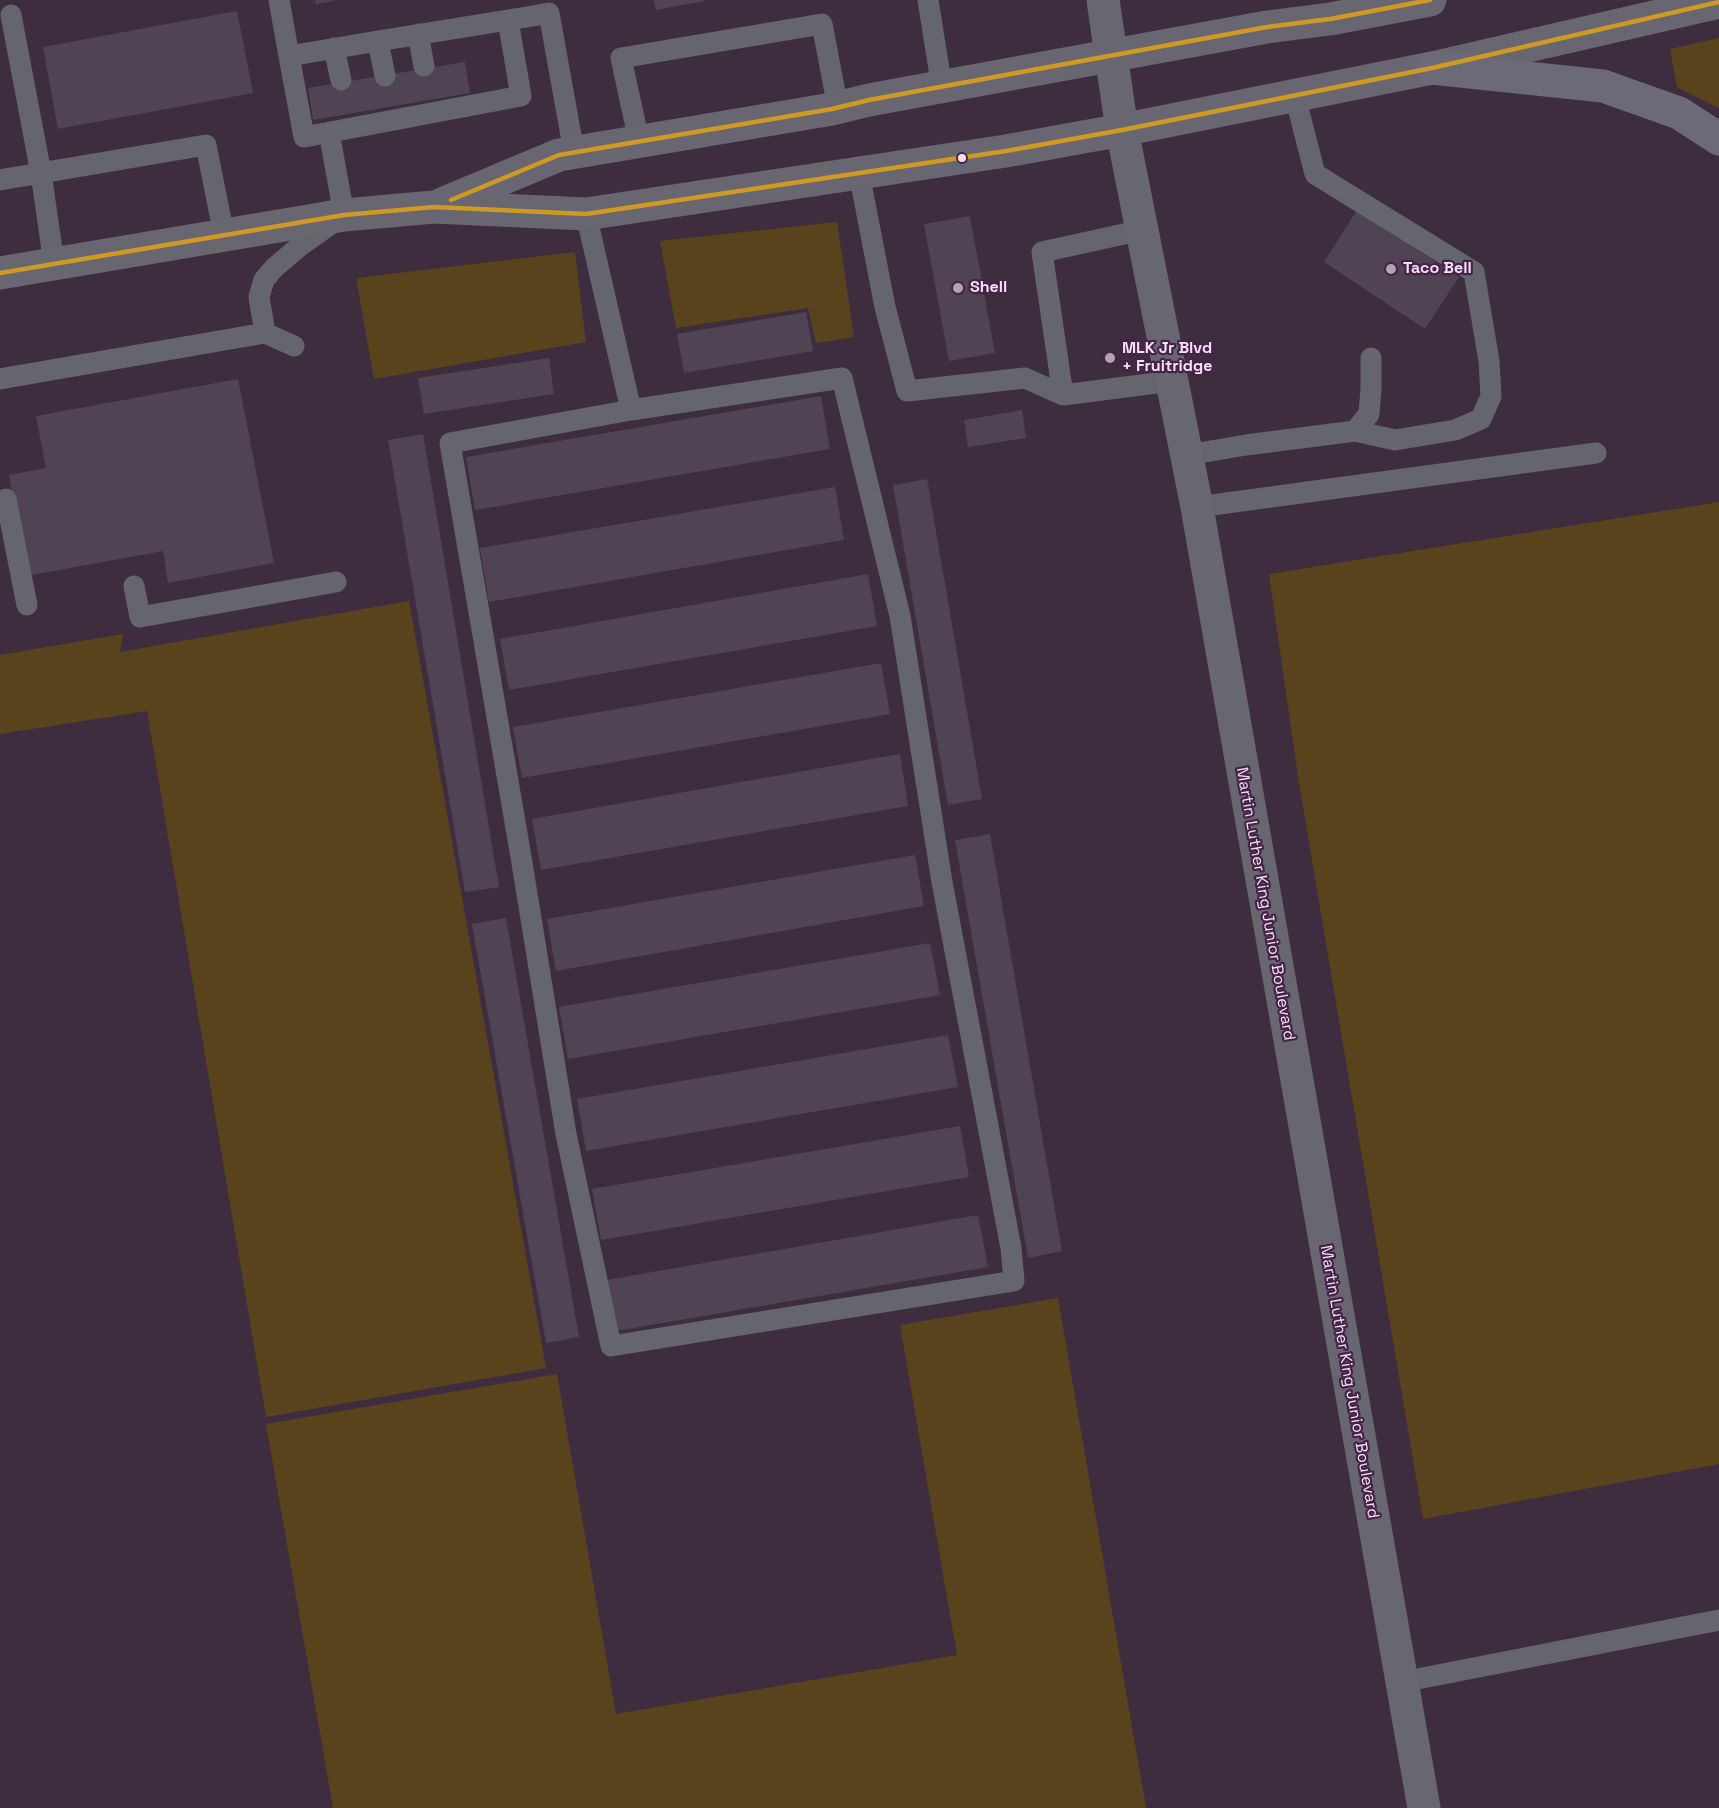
<!DOCTYPE html>
<html>
<head>
<meta charset="utf-8">
<style>
	body { margin:0 }
	canvas { display:block; background:#3e2c3f }
</style>
</head>
<body>
<canvas width="1719" height="1808"></canvas>
<script>
const ctx = document.querySelector('canvas').getContext('2d');
ctx.lineJoin = 'round';
function paint(path, color) { ctx.fillStyle = color; ctx.fill(path, 'evenodd'); }
const toPath = rows => new Path2D(rows.map(r => 'M' + r).join(''));
function stroke(path, color, width, dash) { ctx.strokeStyle = color; ctx.lineWidth = width; ctx.lineCap = dash ? 'butt' : 'round'; ctx.setLineDash(dash || []); ctx.stroke(path); }
function write(font, color, halo, rows, align = 'center') {
  ctx.font = font + ' "Space Grotesk",sans-serif'; ctx.lineWidth = 4.5; ctx.setLineDash([]); ctx.textBaseline = 'middle'; ctx.strokeStyle = halo; ctx.fillStyle = color; for (const [text, x, y, turn = 0] of rows) {
    ctx.save(); ctx.translate(x, y); ctx.rotate((+turn || 0) * Math.PI / 180); ctx.textAlign = isNaN(turn) ? turn : align; if (halo) ctx.strokeText(text, 0, 0); ctx.fillText(text, 0, 0); ctx.restore();
  }
}
paint(toPath([
	[1719,38,1719,108,1677,87,1670,49],
	[837,222,854,337,816,343,808,308,676,328,660,241],
	[575,252,586,342,374,379,356,278],
	[1719,502,1719,1464,1423,1519,1299,783,1269,574],
	[409,601,546,1368,266,1417,147,711,0,734,0,655,123,634,120,652],
	[1058,1298,1146,1808,333,1808,266,1424,557,1374,616,1714,957,1655,900,1325]
]), '#58431d');
paint(toPath([
	[315,0,334,0,334,1,316,4],
	[654,0,704,0,704,1,656,10],
	[237,11,253,93,58,129,43,47],
	[465,62,470,93,313,120,308,88],
	[1357,210,1459,277,1425,329,1324,262],
	[970,216,995,353,949,361,924,224],
	[806,312,813,351,684,373,677,334],
	[549,358,554,394,424,414,418,378],
	[238,379,274,563,168,583,163,551,26,576,9,475,46,468,36,416],
	[821,396,830,449,475,510,466,457],
	[1022,410,1026,438,968,447,964,420],
	[423,434,499,887,465,892,388,440],
	[927,479,982,799,948,805,893,485],
	[835,487,844,540,489,602,480,548],
	[868,574,877,626,509,690,500,639],
	[881,663,890,714,522,778,513,727],
	[900,754,908,806,541,870,532,819],
	[990,834,1062,1251,1028,1258,955,840],
	[915,855,924,906,556,971,547,919],
	[506,918,579,1337,546,1343,472,924],
	[930,943,940,995,568,1059,559,1007],
	[948,1035,958,1087,586,1151,577,1099],
	[960,1126,969,1177,601,1240,592,1189],
	[978,1215,988,1267,616,1331,607,1280]
]), '#4f4354');
stroke(toPath([
	[279,0,289,56],
	[928,0,942,88],
	[11,15,41,173,54,264],
	[508,20,521,96,304,137,289,56,378,41,508,20,533,16,549,13,574,152],
	[418,34,424,66],
	[378,41,385,76],
	[334,48,341,80],
	[639,141,621,58,822,24,838,108],
	[859,173,885,307,907,391,1025,378,1063,395,1172,381],
	[0,180,206,145,224,235],
	[586,214,631,410,842,378,900,616,942,882,1011,1248,1014,1281,611,1346,566,1134,521,857,450,443,631,410],
	[265,333,259,297,264,280,274,268,300,246,344,215,329,132],
	[0,379,265,333,294,346],
	[1063,395,1042,252,1142,230],
	[1355,431,1369,414,1371,389,1371,358],
	[1187,455,1246,445,1355,431,1395,440,1455,430,1481,419,1491,396,1489,361,1474,272,1315,174,1295,96],
	[6,499,27,605],
	[1197,507,1596,453],
	[134,586,140,617,336,582],
	[1402,1682,1719,1620]
]), '#65656e', 21);
stroke(toPath([
	[1103,0,1122,130,1197,507,1424,1808],
	[442,204,559,155,832,109,869,100,1267,27,1330,19,1430,0],
	[0,273,344,215,434,207,586,214,1006,151,1122,130,1432,68,1719,2]
]), '#686771', 33);
stroke(toPath([
	[1432,68,1603,86,1679,113,1719,139]
]), '#6d6a78', 33);
stroke(toPath([
	[451,200,559,155,832,109,869,100,1267,27,1330,19,1430,0],
	[0,273,344,215,434,207,586,214,1006,151,1122,130,1432,68,1719,2]
]), '#ce9a23', 4.5);
for (const [x, y, r, color] of [
	[962,158,5,"#f5dff6"],
	[1391,269,6,"#b5a0b6"],
	[958,288,6,"#b5a0b6"],
	[1110,358,6,"#b5a0b6"]
]) { const dot = new Path2D(); dot.arc(x, y, r, 0, 2 * Math.PI); ctx.fillStyle = color; ctx.fill(dot); stroke(dot, '#452447', 2); }
write('bold 16px', '#f5dff6', '#452447', [
	["Taco Bell",1403,269],
	["Shell",970,288],
	["MLK Jr Blvd",1122,349],
	["+ Fruitridge",1122,367]
], 'left');
write('16px', '#f5dff6', '#452447', [
	["Martin Luther King Junior Boulevard",1265,904,80],
	["Martin Luther King Junior Boulevard",1349,1382,80]
]);
</script>
</body>
</html>
